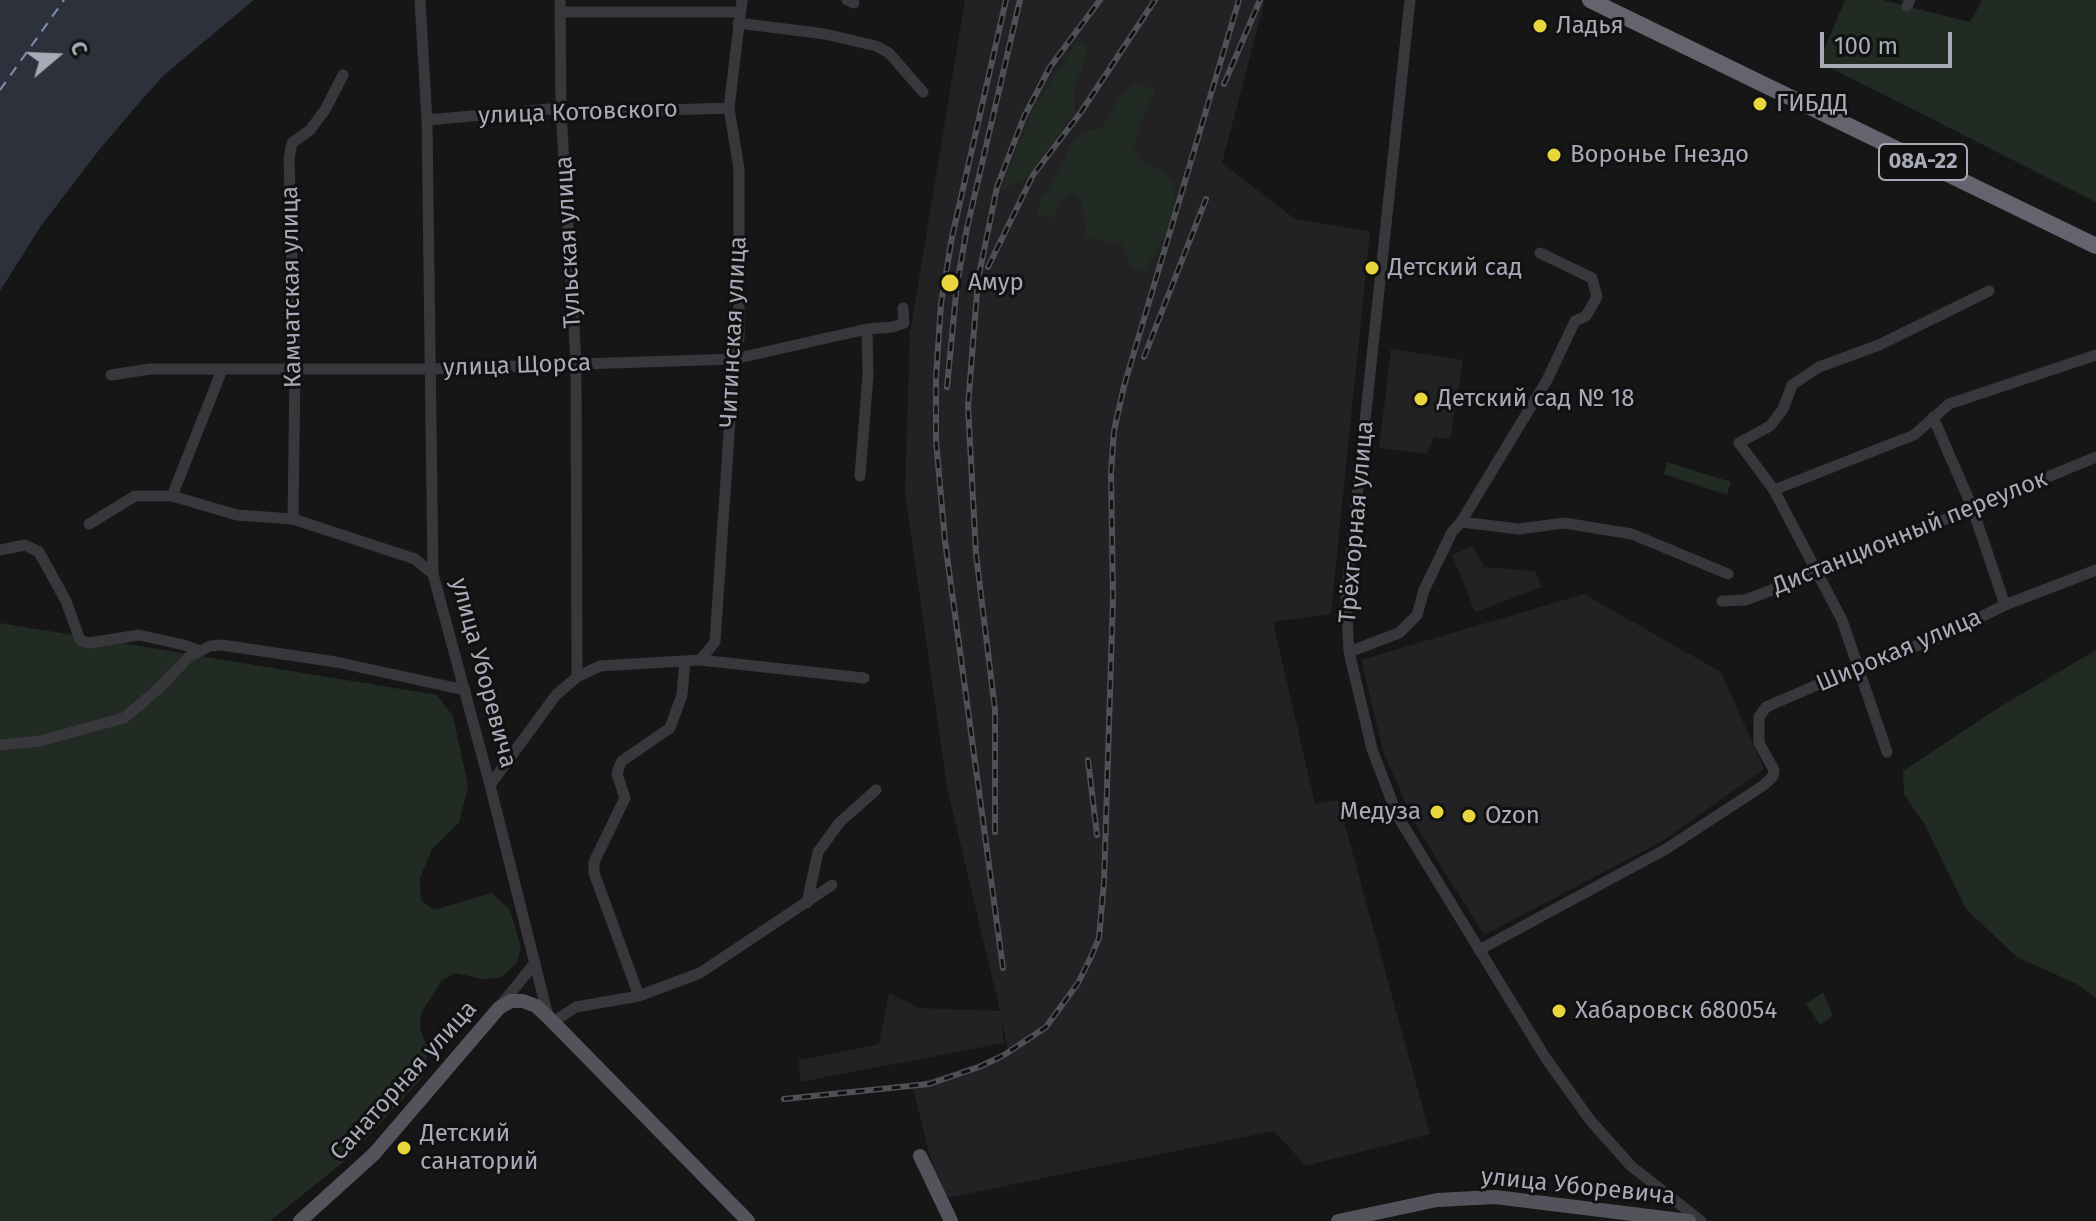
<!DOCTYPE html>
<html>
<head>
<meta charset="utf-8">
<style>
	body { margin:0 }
	#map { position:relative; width:2096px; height:1221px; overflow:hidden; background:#161617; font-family:"Fira Sans",sans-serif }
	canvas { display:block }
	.north { position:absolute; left:16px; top:16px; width:80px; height:80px; -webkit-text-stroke:6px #111112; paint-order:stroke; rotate:71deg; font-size:22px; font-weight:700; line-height:32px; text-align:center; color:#a8aab7 }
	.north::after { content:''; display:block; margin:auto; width:28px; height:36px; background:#a8aab7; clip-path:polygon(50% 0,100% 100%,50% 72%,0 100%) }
	.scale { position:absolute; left:1820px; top:32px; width:132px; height:36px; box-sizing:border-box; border:4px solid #a8aab7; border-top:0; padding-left:10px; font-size:24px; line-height:28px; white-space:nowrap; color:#a8aab7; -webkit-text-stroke:6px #111112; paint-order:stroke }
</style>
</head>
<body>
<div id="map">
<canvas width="2096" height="1221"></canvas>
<div class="north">С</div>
<div class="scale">100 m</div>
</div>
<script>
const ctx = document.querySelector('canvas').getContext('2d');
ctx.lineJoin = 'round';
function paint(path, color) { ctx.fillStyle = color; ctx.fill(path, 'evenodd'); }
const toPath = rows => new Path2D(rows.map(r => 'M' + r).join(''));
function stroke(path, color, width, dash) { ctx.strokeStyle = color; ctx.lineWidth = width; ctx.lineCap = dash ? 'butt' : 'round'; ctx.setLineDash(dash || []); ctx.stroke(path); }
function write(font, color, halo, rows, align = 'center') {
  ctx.font = font + ' "Fira Sans",sans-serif'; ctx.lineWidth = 6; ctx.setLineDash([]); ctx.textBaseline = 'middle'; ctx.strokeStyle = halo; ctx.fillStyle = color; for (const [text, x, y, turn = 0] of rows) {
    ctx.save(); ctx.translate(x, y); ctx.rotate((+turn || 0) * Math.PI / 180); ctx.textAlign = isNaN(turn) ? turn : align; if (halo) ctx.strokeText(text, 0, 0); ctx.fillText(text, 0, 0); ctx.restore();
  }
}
paint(toPath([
	[965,0,1265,0,1222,163,1295,219,1370,231,1331,614,1273,622,1315,804,1338,800,1430,1134,1306,1166,1274,1131,941,1199,912,1085,1009,1053,1001,1017,1004,1043,800,1082,799,1060,879,1044,889,993,919,1008,1000,1011,947,787,905,492,910,333],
	[1391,349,1463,360,1450,439,1434,437,1427,454,1379,448],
	[1473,546,1484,567,1535,571,1542,587,1475,612,1452,555],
	[1584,594,1721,672,1764,769,1661,842,1484,935,1416,826,1384,754,1361,660]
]), '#222224');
paint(toPath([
	[1845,0,1883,0,1970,22,1982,0,2096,0,2096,202,1819,62],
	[1077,42,1084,43,1087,52,1074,91,1075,111,1028,177,999,191,1036,104],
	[1134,82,1155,90,1137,132,1134,147,1143,163,1161,170,1172,181,1176,215,1145,271,1131,267,1121,244,1086,237,1082,203,1073,192,1062,199,1053,218,1038,215,1040,201,1060,171,1069,149,1079,135,1089,130,1101,129,1118,99],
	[1667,462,1731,482,1727,495,1664,474],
	[0,623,437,695,453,716,468,786,459,823,432,849,420,878,421,900,434,910,492,893,510,910,521,947,517,963,500,978,482,979,456,973,442,980,421,1013,420,1028,428,1050,423,1077,347,1159,270,1221,0,1221],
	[2096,650,2096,998,2077,984,2017,957,1966,909,1925,825,1904,794,1903,771,2003,705],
	[1823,992,1833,1016,1820,1025,1806,1004]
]), '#222a24');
paint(toPath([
	[0,0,254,0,163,76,139,103,99,150,41,226,0,291]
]), '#2c313b');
stroke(toPath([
	[0,90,64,0]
]), '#8190b0', 2, [10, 8]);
stroke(toPath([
	[420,0,427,120,433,574,490,785,548,1016],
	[560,0,561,111,576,363,577,677],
	[847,0,854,3],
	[1410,0,1346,599,1349,652,1372,749,1397,815,1545,1057,1590,1120,1631,1166,1701,1221],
	[1907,6,1910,0],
	[560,12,740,12],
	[738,23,825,34,876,46,889,53,923,92],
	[427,120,549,109,572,113,729,108],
	[111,375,150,369,429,369,734,359,867,329,893,327,904,323,903,308],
	[1933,417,1972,507,2005,605],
	[860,476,868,375,867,329],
	[1774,490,1914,435,1949,404,2096,355],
	[172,496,222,370],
	[293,519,295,369,289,159,292,143,310,130,325,110,343,75],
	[1461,522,1519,529,1564,523,1632,534,1728,574],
	[89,524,135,496,172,496,237,515,293,519,415,559,433,574],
	[0,550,25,545,39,552,66,601,80,640,89,643,139,635,184,645,200,651],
	[1722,601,1745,600,1788,584,2096,457],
	[1349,652,1399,633,1417,615,1424,590,1452,532,1461,522,1547,380,1575,321,1586,316,1597,297,1592,278,1540,253],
	[700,660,715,642,734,359,739,337,739,169,729,108,742,0],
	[0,745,40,741,124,718,157,690,189,657,210,646,222,645,336,662,465,690],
	[1887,752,1842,620,1774,490,1739,443,1770,426,1783,409,1792,385,1819,367,1879,345,1989,291],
	[490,785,556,695,577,677,600,666,700,660,864,678],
	[807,903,818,852,839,823,876,790],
	[1479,950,1666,849,1764,785,1773,776,1774,770,1759,743,1759,717,1766,707,1859,667,1940,637,2005,605,2096,570],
	[639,996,594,873,594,862,625,798,617,774,619,767,622,761,670,728,682,695,685,661],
	[500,1006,535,963],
	[553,1022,576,1007,639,996,700,973,832,885]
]), '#37373c', 11);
stroke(toPath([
	[920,1156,951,1221],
	[300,1221,374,1154,499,1008,511,1001,523,1001,536,1006,548,1017,748,1221],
	[1338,1221,1437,1200,1495,1197,1689,1221]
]), '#53535b', 14);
stroke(toPath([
	[1590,0,2096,246]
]), '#63646d', 16);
const rail = toPath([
	[1224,84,1260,0],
	[988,267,1033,175,1081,112,1155,0],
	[1144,357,1206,199],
	[947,387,957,284,967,228,1020,0],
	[1088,760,1097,835],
	[995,832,995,710,976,554,968,406,978,280,997,187,1024,117,1050,67,1100,0],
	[1003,968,945,541,936,441,936,377,941,304,952,237,1006,0],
	[784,1099,929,1084,979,1067,1004,1055,1046,1027,1078,983,1090,959,1099,938,1104,882,1113,598,1111,472,1114,431,1124,386,1239,0]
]);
stroke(rail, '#505057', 6);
stroke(rail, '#111112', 3, [9]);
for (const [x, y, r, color] of [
	[1540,26,8,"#e9d53c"],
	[1760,104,8,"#e9d53c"],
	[1554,155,8,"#e9d53c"],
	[1372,268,8,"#e9d53c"],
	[950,283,10,"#e9d53c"],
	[1421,399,8,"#e9d53c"],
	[1437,812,8,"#e9d53c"],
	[1469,816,8,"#e9d53c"],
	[1559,1011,8,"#e9d53c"],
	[404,1148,8,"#e9d53c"]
]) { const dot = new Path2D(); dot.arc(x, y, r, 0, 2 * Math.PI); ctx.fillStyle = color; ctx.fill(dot); stroke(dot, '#111112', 3); }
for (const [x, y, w] of [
	[1923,162,88]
]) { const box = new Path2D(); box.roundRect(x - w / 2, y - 18, w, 36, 6); ctx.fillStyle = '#111112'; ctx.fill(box); stroke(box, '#a8aab7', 2); }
write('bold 22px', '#a8aab7', null, [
	["08А-22",1923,162]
]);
write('24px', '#a8aab7', '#111112', [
	["Ладья",1556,26],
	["ГИБДД",1776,104],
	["Воронье Гнездо",1570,155],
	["Детский сад",1388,268],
	["Амур",968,283],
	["Детский сад № 18",1437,399],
	["Медуза",1421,812,"right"],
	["Ozon",1485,816],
	["Хабаровск 680054",1575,1011],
	["Детский",420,1134],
	["санаторий",420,1162]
], 'left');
write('24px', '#a8aab7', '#111112', [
	["улица Котовского",578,113,-2],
	["Тульская улица",569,242,-93],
	["Камчатская улица",292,287,-91],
	["Читинская улица",734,332,-87],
	["улица Щорса",517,366,-2],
	["Трёхгорная улица",1357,522,-85],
	["Дистанционный переулок",1910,533,-22],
	["Широкая улица",1899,651,-23],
	["улица Уборевича",483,673,75],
	["Санаторная улица",404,1081,-48],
	["улица Уборевича",1578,1187,6]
]);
</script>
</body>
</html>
